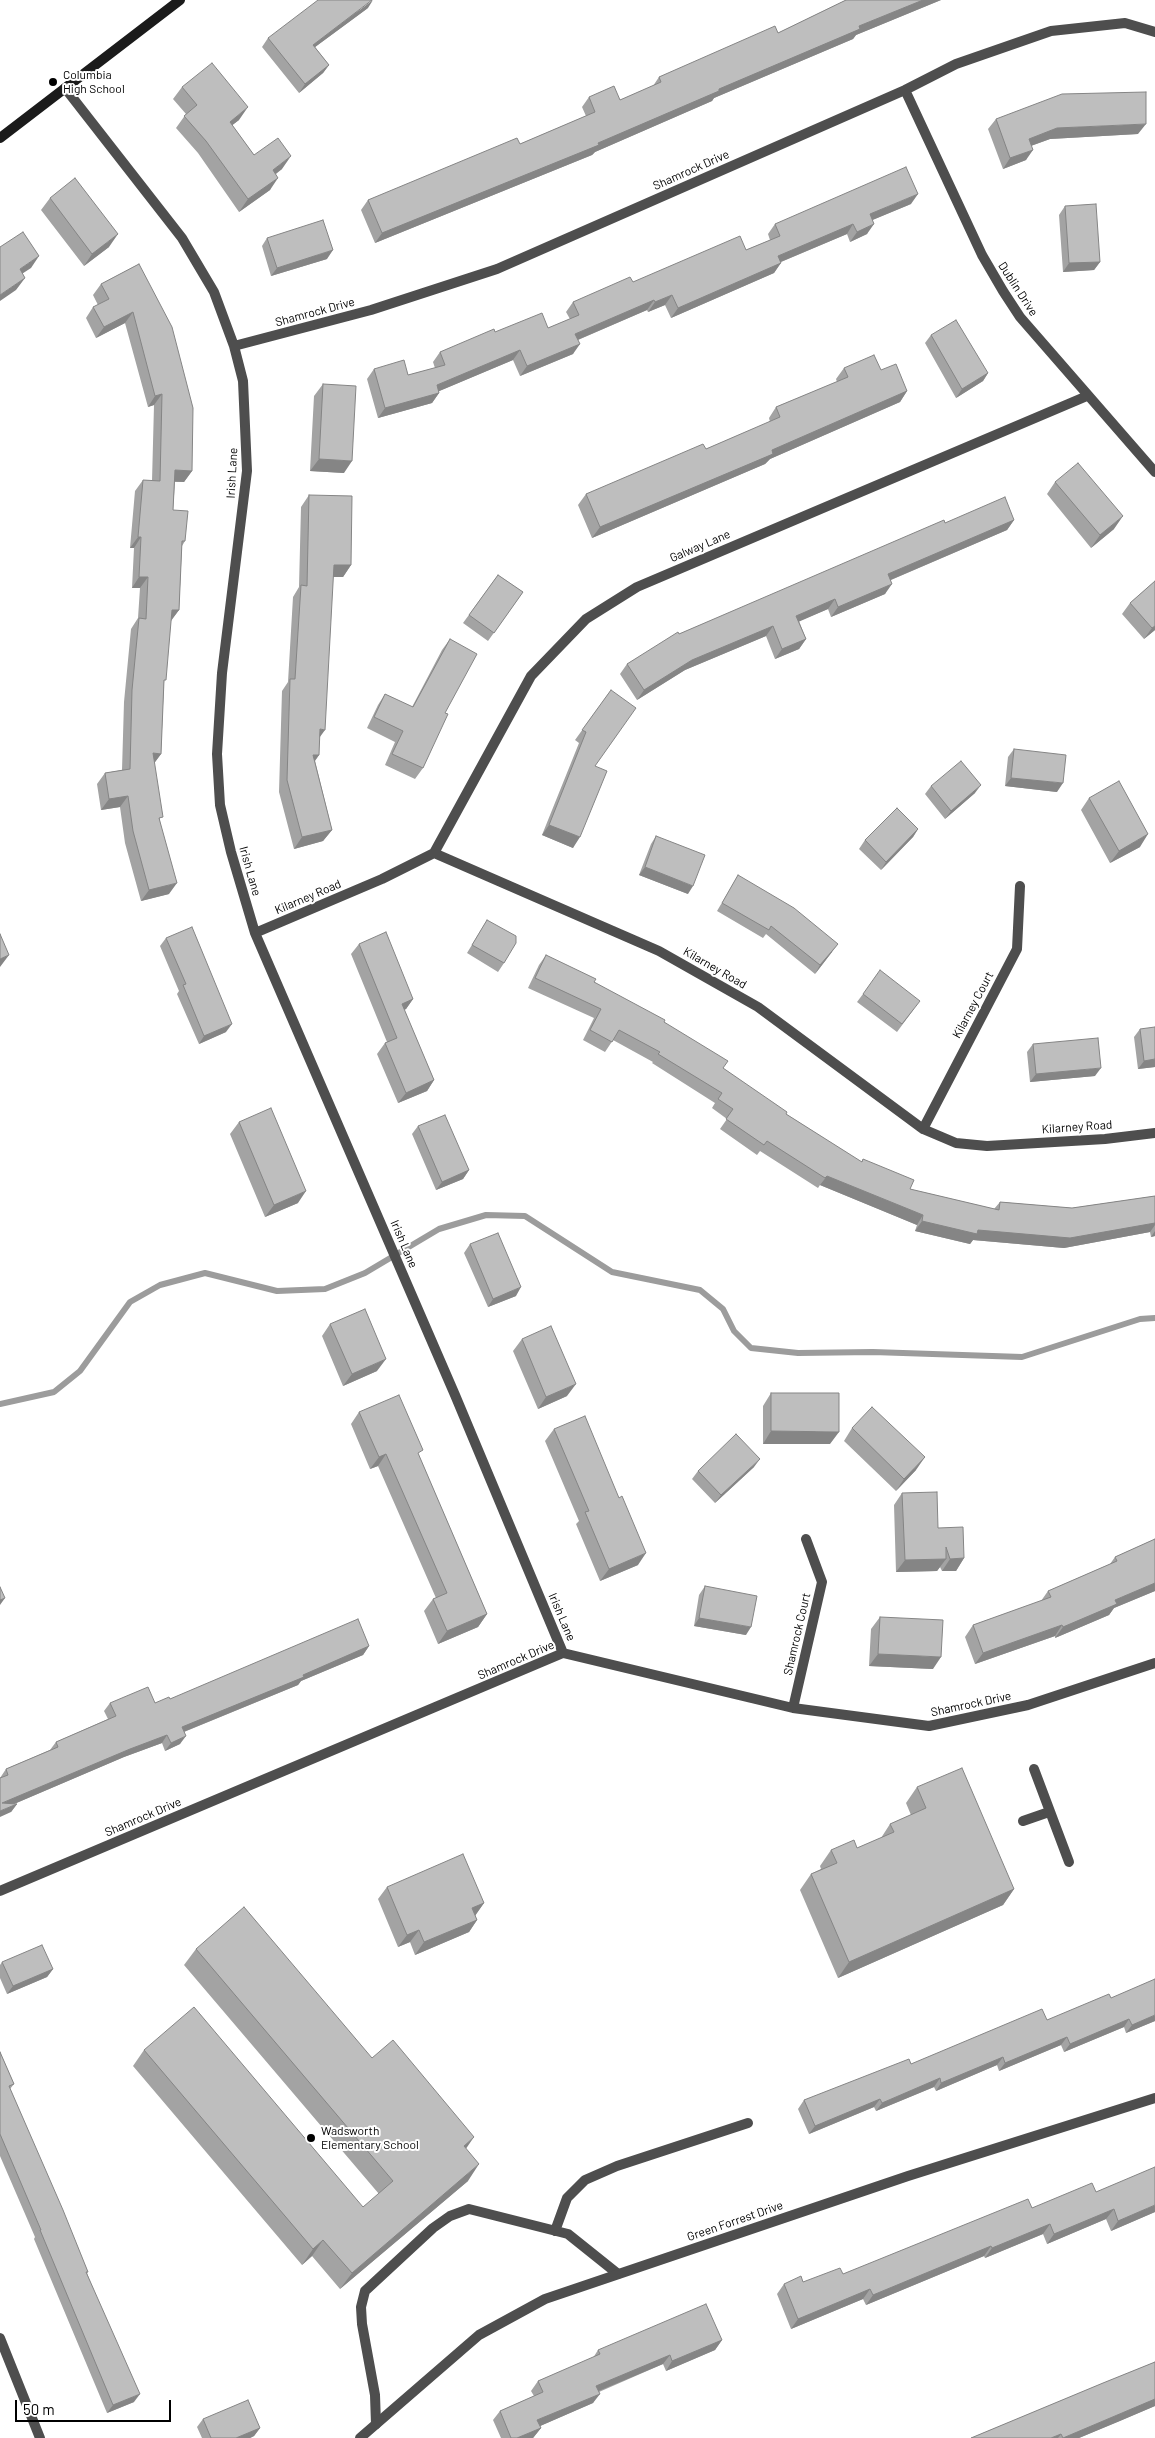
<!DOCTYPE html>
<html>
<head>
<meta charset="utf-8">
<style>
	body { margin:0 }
	#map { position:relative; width:1155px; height:2438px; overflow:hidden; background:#fff; font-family:Barlow,sans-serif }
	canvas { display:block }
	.scale { position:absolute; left:15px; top:2400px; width:156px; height:22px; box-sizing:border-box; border:2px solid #000; border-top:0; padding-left:6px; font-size:15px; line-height:18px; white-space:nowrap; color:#000; -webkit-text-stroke:4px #fff; paint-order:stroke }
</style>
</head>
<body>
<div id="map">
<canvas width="1155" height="2438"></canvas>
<div class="scale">50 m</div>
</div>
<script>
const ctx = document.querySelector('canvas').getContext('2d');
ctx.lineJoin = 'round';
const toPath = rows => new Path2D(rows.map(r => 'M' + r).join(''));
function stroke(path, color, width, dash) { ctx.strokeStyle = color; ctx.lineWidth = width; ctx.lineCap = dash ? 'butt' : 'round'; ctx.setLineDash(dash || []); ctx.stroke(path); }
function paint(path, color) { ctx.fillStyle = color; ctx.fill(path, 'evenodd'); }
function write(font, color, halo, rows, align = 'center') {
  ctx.font = font + ' Barlow,sans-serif'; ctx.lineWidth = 4; ctx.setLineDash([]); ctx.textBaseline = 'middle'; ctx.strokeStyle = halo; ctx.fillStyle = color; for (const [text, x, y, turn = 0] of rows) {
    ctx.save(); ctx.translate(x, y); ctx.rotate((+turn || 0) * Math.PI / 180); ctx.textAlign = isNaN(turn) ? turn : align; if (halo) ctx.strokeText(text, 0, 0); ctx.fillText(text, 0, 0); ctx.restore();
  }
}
stroke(toPath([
	[0,1404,54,1392,80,1371,130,1302,160,1285,205,1273,277,1291,325,1289,365,1273,439,1229,486,1215,525,1216,612,1272,700,1290,723,1309,734,1331,751,1348,798,1353,873,1352,1022,1357,1140,1319,1155,1318]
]), '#9c9c9c', 6);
stroke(toPath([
	[1034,1769,1069,1862],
	[1023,1821,1049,1812],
	[555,2231,567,2198,585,2180,617,2166,748,2123],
	[376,2424,375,2395,362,2324,361,2307,365,2291,433,2228,450,2216,469,2209,568,2234,618,2274]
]), '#4e4e4e', 10);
stroke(toPath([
	[65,88,182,238,214,292,234,346,243,381,247,471,222,673,217,754,220,805,231,852,255,933,455,1395,563,1653],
	[905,90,982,255,1003,291,1020,317,1155,472],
	[234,346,371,310,497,269,905,90,956,64,1051,31,1125,23,1155,32],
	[434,853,531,676,586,619,637,587,1087,396],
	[255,933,382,879,434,853,659,951,758,1007,923,1129,956,1143,987,1146,1105,1139,1155,1133],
	[923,1129,1017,949,1020,886],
	[793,1708,822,1582,806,1539],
	[0,1891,563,1653,793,1708,929,1726,1028,1705,1155,1663],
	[0,2338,40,2438],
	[360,2438,479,2335,545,2299,908,2176,1155,2098]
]), '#4e4e4e', 10);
stroke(toPath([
	[0,138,180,0]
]), '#1b1b1b', 10);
paint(toPath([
	[846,0,941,0,856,35,853,39,714,98,712,101,595,152,592,155,375,243,361,210,368,200,520,144,586,116,582,107,589,97,620,100,653,86,659,77,778,33],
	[368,8,315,47,329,65,323,73,299,93,262,47,268,38],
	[182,87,239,120,232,125,254,155,282,169,276,174,270,190,239,212,198,153,176,128,186,114,173,99],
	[996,119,1138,134,1050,139,1031,146,1026,160,1003,169,988,129],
	[50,198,109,247,84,266,41,210],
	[911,204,872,220,867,234,850,242,847,234,781,262,774,273,671,318,665,305,648,312,647,310,578,340,573,354,520,376,513,360,439,391,439,393,432,403,378,418,367,379,374,369,408,375,435,368,433,362,440,352,495,332,548,328,570,319,566,312,573,302,633,282,746,250,770,240,768,234,775,224],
	[1065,206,1100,262,1094,270,1063,272,1059,215],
	[267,238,327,259,271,276,262,246],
	[139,264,192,471,184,482,175,482,173,510,185,541,182,546,179,610,171,620,164,683,161,754,154,763,160,821,169,894,141,901,125,843,120,807,101,810,97,784,105,773,122,770,124,702,131,629,138,618,140,588,132,588,134,548,130,548,135,491,143,480,152,481,154,405,148,407,125,323,96,338,86,318,93,307,98,305,93,295,101,284],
	[931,335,988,373,983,381,956,398,925,343],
	[844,368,881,370,907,391,900,402,770,459,765,464,592,538,578,505,586,494,706,449,770,422,769,418,776,407,837,382,836,379],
	[323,384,344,473,310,471,314,396],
	[1055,482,1114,529,1091,548,1047,494],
	[309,495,351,565,343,577,333,577,319,738,319,755,315,761,332,830,323,841,294,849,279,792,282,691,288,682,293,597,299,587,301,507],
	[1014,520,1007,530,891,580,885,594,831,617,828,609,799,621,806,639,799,649,775,659,766,636,685,670,637,700,620,674,627,664,679,634,945,523],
	[498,575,523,592,488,641,463,623],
	[1155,581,1155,630,1144,639,1122,614,1130,603],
	[450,639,445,713,423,768,415,779,385,765,395,742,367,728,378,705,385,694,412,707,442,650],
	[611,690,573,848,542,835,579,743,575,740],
	[1014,749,1057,792,1005,786,1008,757],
	[931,786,975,793,945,819,925,794],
	[1089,798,1140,847,1110,863,1081,810],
	[918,829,913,837,881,870,859,849,865,840],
	[656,836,688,894,639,875,651,844],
	[738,875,832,952,815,974,766,934,763,938,717,911,733,884],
	[487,920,504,963,498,972,467,953],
	[166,938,226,1032,199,1044,177,994,179,991,160,946],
	[359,944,413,999,406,1009,404,1010,434,1080,427,1091,398,1103,377,1054,385,1043,387,1042,351,954],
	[546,955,594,982,664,1022,723,1068,786,1114,861,1162,863,1159,910,1189,994,1209,1000,1202,1072,1208,1155,1196,1155,1236,1151,1237,1150,1232,1064,1248,973,1240,970,1244,915,1231,917,1225,820,1185,818,1188,760,1151,757,1155,720,1129,727,1119,712,1108,715,1103,652,1063,653,1062,613,1040,605,1052,583,1040,594,1018,528,988,539,965],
	[863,994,914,1009,897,1032,857,1002],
	[1140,1029,1155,1067,1138,1069,1134,1037],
	[1033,1044,1095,1076,1030,1082,1027,1052],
	[239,1122,298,1203,265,1217,230,1134],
	[418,1126,469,1170,463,1179,436,1190,412,1134],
	[470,1244,516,1296,488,1307,464,1253],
	[330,1324,377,1371,343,1386,322,1336],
	[522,1339,567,1396,538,1409,513,1351],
	[771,1393,830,1444,763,1444,763,1406],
	[359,1412,419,1456,487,1614,478,1627,438,1644,424,1611,433,1599,436,1598,378,1466,370,1469,351,1424],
	[852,1428,916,1470,896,1491,844,1441],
	[554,1429,638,1565,600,1581,576,1524,579,1521,545,1441],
	[754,1467,715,1503,692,1479,698,1471],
	[902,1493,938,1528,964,1558,956,1571,942,1571,940,1567,937,1571,896,1572,894,1505],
	[1155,1539,1155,1591,1114,1608,1109,1615,1055,1638,1055,1636,975,1664,965,1637,973,1625,1041,1601,1048,1591,1110,1564,1115,1557],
	[705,1586,746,1635,694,1626,699,1595],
	[880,1617,933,1669,869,1666,871,1629],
	[369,1646,363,1655,301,1681,298,1685,184,1732,180,1744,165,1751,162,1743,124,1757,14,1804,17,1804,11,1812,0,1778,6,1769,50,1750,56,1742,108,1719,104,1711,110,1703,155,1703],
	[917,1787,1014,1889,1003,1905,838,1978,800,1890,811,1874,821,1869,820,1866,831,1850,857,1848,881,1838,890,1824,911,1815,906,1803],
	[387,1887,484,1903,475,1915,477,1920,469,1932,415,1955,410,1942,398,1947,378,1899],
	[196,1949,372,2058,466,2149,468,2181,340,2289,312,2256,302,2265,133,2066,144,2050,363,2207,379,2194,184,1965],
	[2,1962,53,1969,47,1977,7,1994,0,1978,0,1965],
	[1111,1998,1155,2021,1126,2033,1124,2027,1064,2052,1061,2045,999,2071,997,2065,936,2091,934,2087,876,2111,874,2107,809,2134,798,2109,804,2100,911,2064,1047,2020],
	[0,2052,14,2084,10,2089,88,2272,87,2273,134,2402,107,2413,34,2239,35,2237,0,2156],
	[1096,2192,1155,2212,1111,2231,1106,2219,1047,2244,1043,2234,985,2258,984,2256,866,2305,863,2299,791,2329,777,2294,784,2284,803,2282,843,2274,1032,2208],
	[722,2340,715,2350,666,2371,663,2364,599,2392,593,2403,540,2426,541,2428,533,2438,501,2438,493,2420,500,2411,534,2396,531,2391,538,2381,593,2358,598,2350],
	[1155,2362,1155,2406,1079,2438,971,2438],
	[203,2419,260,2428,254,2436,250,2438,202,2438,197,2427]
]), '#a3a3a3');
paint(toPath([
	[373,0,368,8,307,53,313,45],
	[923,0,941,0,856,35,853,39,714,98,712,101,595,152,592,155,375,243,382,233,598,143,859,26],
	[329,65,323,73,299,93,305,84],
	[248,107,239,120,221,134,230,122],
	[1146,124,1138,134,1050,139,1022,149,1029,139,1057,128],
	[1033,150,1026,160,1003,169,1010,158],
	[291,156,282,169,264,182,273,170],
	[278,178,270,190,239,212,248,199],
	[918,194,911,204,863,224,870,214],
	[853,224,847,234,771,266,778,256],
	[874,224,867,234,850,242,857,232],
	[118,234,109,247,84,266,92,254],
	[333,250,327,259,271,276,277,268],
	[39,256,31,268,11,281,20,269],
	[1100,262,1094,270,1063,272,1069,263],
	[781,263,774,273,671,318,678,308],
	[25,278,16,290,0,301,0,295],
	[672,295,665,305,648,312,655,302],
	[654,300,647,310,568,344,575,334],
	[133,312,125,323,96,338,104,327],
	[580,344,573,354,520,376,527,366],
	[520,350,513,360,430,395,437,385],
	[988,373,983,381,956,398,962,389],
	[907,391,900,402,770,459,765,464,592,538,600,527,772,450],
	[439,393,432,403,378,418,385,408],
	[162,394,154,405,148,407,155,396],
	[319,459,352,461,344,473,310,471],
	[175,470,192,471,184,482,168,481],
	[1123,516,1114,529,1091,548,1100,535],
	[1014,520,1007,530,881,584,888,574],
	[138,537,141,537,134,548,130,548],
	[334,565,351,565,343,577,326,577],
	[139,577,148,577,140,588,132,588],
	[892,584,885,594,831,617,838,607],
	[835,599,828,609,789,626,796,616],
	[172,610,179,610,171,621],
	[773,626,766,636,685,670,637,700,644,690,692,660],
	[1155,626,1155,630,1144,639,1152,628],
	[806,639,799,649,775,659,782,649],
	[320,729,325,730,317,741],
	[153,753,161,754,153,765],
	[313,755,319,755,311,766],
	[1011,778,1063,783,1057,792,1005,786],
	[981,785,975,793,945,819,951,811],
	[128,796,120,807,101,810,109,799],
	[549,825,580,837,573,848,542,835],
	[918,829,913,837,881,870,886,862],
	[332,830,323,841,294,849,302,837],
	[1148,834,1140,847,1110,863,1119,851],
	[645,867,693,886,688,894,639,875],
	[177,883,169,894,141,901,149,890],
	[838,944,832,952,815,974,820,965],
	[9,955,0,967,0,959],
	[413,999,406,1009,394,1014,402,1004],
	[232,1024,226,1032,199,1044,204,1036],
	[1155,1059,1155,1067,1138,1069,1144,1061],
	[1101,1068,1095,1076,1030,1082,1036,1074],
	[434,1080,427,1091,398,1103,406,1093],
	[469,1170,463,1179,436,1190,442,1182],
	[827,1176,923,1215,917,1225,820,1185],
	[306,1191,298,1203,265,1217,274,1205],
	[922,1221,978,1230,1155,1223,1155,1225,1150,1232,1064,1248,973,1240,970,1244,915,1231],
	[1155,1231,1155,1236,1151,1237],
	[521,1287,516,1296,488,1307,493,1299],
	[386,1359,377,1371,343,1386,352,1374],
	[576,1384,567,1396,538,1409,546,1397],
	[771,1431,839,1432,830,1444,763,1444],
	[386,1454,378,1466,370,1469,379,1457],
	[925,1457,916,1470,896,1491,904,1479],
	[760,1459,754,1467,715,1503,721,1495],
	[646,1553,638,1565,600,1581,609,1569],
	[964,1558,956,1571,942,1571,950,1559],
	[946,1559,937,1571,896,1572,905,1560],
	[1155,1583,1155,1591,1114,1608,1109,1615,1055,1638,1063,1627,1115,1600],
	[5,1598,0,1605,0,1600],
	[487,1614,478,1627,438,1644,447,1631],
	[699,1618,751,1627,746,1635,694,1626],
	[1062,1625,1055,1636,975,1664,983,1653],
	[369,1646,363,1655,301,1681,298,1685,176,1735,182,1727],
	[878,1654,941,1657,933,1669,869,1666],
	[167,1735,162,1743,124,1757,0,1810,2,1803,130,1749],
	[186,1736,180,1744,165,1751,171,1743],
	[17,1804,11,1812,0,1817,0,1811],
	[1014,1889,1003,1905,838,1978,849,1962],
	[484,1903,475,1916,472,1908],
	[477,1920,469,1932,415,1955,424,1942],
	[419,1930,410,1942,398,1947,407,1935],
	[53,1969,47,1977,7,1994,13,1986],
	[1155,2015,1155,2021,1126,2033,1132,2025],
	[1129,2019,1124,2027,1064,2052,1070,2044],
	[1067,2037,1061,2045,999,2071,1005,2063],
	[1003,2057,997,2065,936,2091,941,2083],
	[940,2078,934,2087,876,2111,882,2103],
	[880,2099,874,2107,809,2134,815,2126],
	[474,2137,463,2153,464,2146],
	[479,2164,468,2181,340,2289,352,2273],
	[1155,2205,1155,2212,1111,2231,1118,2221],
	[1114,2209,1106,2219,1047,2244,1054,2234],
	[1050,2224,1043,2234,985,2258,992,2248],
	[323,2240,312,2256,302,2265,313,2249],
	[991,2246,984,2256,866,2305,873,2295],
	[870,2289,863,2299,791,2329,798,2319],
	[722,2340,715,2350,666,2371,672,2361],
	[670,2355,663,2364,589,2395,596,2386],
	[140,2394,134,2402,107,2413,113,2405],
	[600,2394,593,2403,531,2430,537,2420],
	[1155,2399,1155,2406,1120,2421,1079,2438,1063,2438],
	[260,2428,254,2436,250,2438,236,2438],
	[541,2428,533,2438,517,2438],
	[1061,2434,1058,2438,1051,2438]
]), '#858585');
const building = toPath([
	[318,0,372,0,313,45,329,65,305,84,268,38,318,0],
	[846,0,923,0,859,26,860,29,719,89,719,91,598,143,599,145,382,233,368,200,517,138,520,144,595,112,589,97,614,86,620,100,661,82,659,77,775,26,778,33,846,0],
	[212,63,248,107,230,122,254,155,278,138,291,156,273,170,278,178,248,199,206,141,184,116,197,105,182,87,212,63],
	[1146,92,1146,124,1057,128,1029,139,1033,150,1010,158,996,119,1062,94,1146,92],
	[906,167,918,194,870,214,874,224,857,232,853,224,778,256,781,263,678,308,672,295,655,302,654,300,575,334,580,344,527,366,520,350,437,385,439,393,385,408,374,369,404,360,408,375,445,365,440,352,494,329,495,332,542,313,548,328,579,315,573,302,630,277,633,282,740,236,746,250,780,236,775,224,906,167],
	[75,178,118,234,92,254,50,198,75,178],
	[1096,204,1100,262,1069,263,1065,206,1096,204],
	[323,220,333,250,277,268,267,238,323,220],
	[23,232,39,256,20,269,25,278,0,295,0,247,23,232],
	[139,264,172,327,193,408,192,471,175,470,173,510,188,511,185,541,182,541,179,610,172,610,166,680,164,680,161,754,153,753,163,817,159,818,177,883,149,890,133,831,128,796,109,799,105,773,130,769,132,690,139,618,146,619,148,577,139,577,141,537,138,537,143,480,160,481,162,394,155,396,133,312,104,327,93,307,109,299,101,284,139,264],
	[956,320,988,373,962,389,931,335,956,320],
	[874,355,881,370,896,364,907,391,772,450,773,454,600,527,586,494,703,444,706,449,780,417,776,407,848,377,844,368,874,355],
	[323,384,356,386,352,461,319,459,323,384],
	[1078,463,1123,516,1100,535,1055,482,1078,463],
	[309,495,352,496,351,565,334,565,325,730,320,729,319,755,313,755,332,830,302,837,287,780,290,679,295,679,301,585,307,586,309,495],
	[1005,497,1014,520,888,574,892,584,838,607,835,599,796,616,806,639,782,649,773,626,692,660,644,690,627,664,678,632,679,634,944,520,945,523,1005,497],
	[498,575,523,592,494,633,469,615,498,575],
	[1155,581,1155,626,1152,628,1130,603,1155,581],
	[450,639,477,654,445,713,448,714,423,768,392,754,403,731,374,717,385,694,413,707,450,639],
	[611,690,636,708,595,766,607,771,580,837,549,825,586,732,582,730,611,690],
	[1014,749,1066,755,1063,783,1011,778,1014,749],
	[961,761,981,785,951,811,931,786,961,761],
	[1119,781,1148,834,1119,851,1089,798,1119,781],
	[897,808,918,829,886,862,865,840,897,808],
	[656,836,705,855,693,886,645,867,656,836],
	[738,875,794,908,838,944,820,965,771,926,769,930,722,903,738,875],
	[487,920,516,936,516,943,504,963,472,945,487,920],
	[192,927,232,1024,204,1036,183,985,186,984,166,938,192,927],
	[386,932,413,999,402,1004,434,1080,406,1093,385,1043,397,1038,359,944,386,932],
	[0,934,9,955,0,959,0,934],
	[546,955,596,979,594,982,665,1020,664,1022,728,1061,723,1068,787,1112,786,1114,862,1162,863,1159,914,1180,910,1189,999,1210,1000,1202,1072,1208,1155,1196,1155,1223,1070,1238,978,1230,977,1234,922,1221,923,1215,827,1176,825,1178,767,1141,764,1145,726,1119,733,1109,718,1099,722,1093,658,1054,660,1052,619,1030,612,1042,590,1030,601,1009,535,978,546,955],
	[880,970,920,1001,902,1024,863,994,880,970],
	[1155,1027,1155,1059,1144,1061,1140,1029,1155,1027],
	[1098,1038,1101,1068,1036,1074,1033,1044,1098,1038],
	[271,1108,306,1191,274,1205,239,1122,271,1108],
	[445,1115,469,1170,442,1182,418,1126,445,1115],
	[498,1233,521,1287,493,1299,470,1244,498,1233],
	[365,1309,386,1359,352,1374,330,1324,365,1309],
	[551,1326,576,1384,546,1397,522,1339,551,1326],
	[771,1393,839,1393,839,1432,771,1431,771,1393],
	[399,1395,423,1450,418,1453,487,1614,447,1631,433,1599,447,1593,386,1454,379,1457,359,1412,399,1395],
	[872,1407,925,1457,904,1479,852,1428,872,1407],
	[585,1416,619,1498,622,1496,646,1553,609,1569,585,1512,589,1511,554,1429,585,1416],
	[736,1434,760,1459,721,1495,698,1471,736,1434],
	[937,1492,938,1528,963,1527,964,1558,950,1559,946,1547,946,1559,905,1560,902,1493,937,1492],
	[1155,1539,1155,1583,1115,1600,1117,1604,1063,1627,1062,1625,983,1653,973,1625,1051,1597,1048,1591,1117,1561,1115,1557,1155,1539],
	[705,1586,757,1596,751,1627,699,1618,705,1586],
	[0,1587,5,1598,0,1600,0,1587],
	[880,1617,943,1620,941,1657,878,1654,880,1617],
	[358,1619,369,1646,303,1675,304,1677,182,1727,186,1736,171,1743,167,1735,130,1749,2,1803,17,1804,0,1811,0,1778,8,1775,6,1769,58,1747,56,1742,116,1716,110,1703,148,1687,155,1703,169,1697,170,1699,358,1619],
	[962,1768,1014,1889,849,1962,811,1874,837,1863,831,1850,854,1840,857,1848,894,1832,890,1824,926,1808,917,1787,962,1768],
	[463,1854,484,1903,472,1908,477,1920,424,1942,419,1930,407,1935,387,1887,463,1854],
	[244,1907,372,2058,393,2040,474,2137,464,2146,479,2164,352,2273,323,2240,313,2249,144,2050,194,2007,363,2207,393,2181,196,1949,244,1907],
	[42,1945,53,1969,13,1986,2,1962,42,1945],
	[1155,1979,1155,2015,1132,2025,1129,2019,1070,2044,1067,2037,1005,2063,1003,2057,941,2083,940,2078,882,2103,880,2099,815,2126,804,2100,909,2059,911,2064,1042,2009,1047,2020,1109,1994,1111,1998,1155,1979],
	[0,2052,14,2084,9,2086,63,2210,88,2272,86,2272,140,2394,113,2405,40,2230,41,2230,0,2134,0,2052],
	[1155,2167,1155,2205,1118,2221,1114,2209,1054,2234,1050,2224,992,2248,991,2246,873,2295,870,2289,798,2319,784,2284,801,2276,803,2282,840,2268,843,2274,1028,2199,1032,2208,1092,2183,1096,2192,1155,2167],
	[706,2304,722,2340,672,2361,670,2355,596,2386,600,2394,537,2420,541,2428,517,2438,511,2438,500,2411,543,2392,538,2381,600,2354,598,2350,706,2304],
	[1155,2362,1155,2399,1063,2438,1061,2434,1051,2438,971,2438,1103,2383,1155,2362],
	[248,2400,260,2428,236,2438,211,2438,203,2419,248,2400]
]);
paint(building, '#bebebe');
stroke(building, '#858585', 1);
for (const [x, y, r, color] of [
	[53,82,5,"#000"],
	[311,2138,5,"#000"]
]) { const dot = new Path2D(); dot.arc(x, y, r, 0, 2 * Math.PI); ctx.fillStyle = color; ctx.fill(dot); stroke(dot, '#fff', 2); }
write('12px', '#000', '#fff', [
	["Columbia",63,75],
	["High School",63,89],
	["Wadsworth",321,2131],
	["Elementary School",321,2145]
], 'left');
write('12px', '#000', '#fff', [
	["Shamrock Drive",691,170,-24],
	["Dublin Drive",1018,289,57],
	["Shamrock Drive",315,312,-15],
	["Irish Lane",232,473,-87],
	["Galway Lane",700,546,-23],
	["Irish Lane",250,871,74],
	["Kilarney Road",308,897,-23],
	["Kilarney Road",715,968,30],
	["Kilarney Court",973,1005,-62],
	["Kilarney Road",1077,1127,-4],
	["Irish Lane",404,1244,67],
	["Irish Lane",562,1617,67],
	["Shamrock Court",797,1634,-77],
	["Shamrock Drive",516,1660,-23],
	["Shamrock Drive",971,1704,-12],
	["Shamrock Drive",143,1817,-23],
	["Green Forrest Drive",735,2221,-19]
]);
</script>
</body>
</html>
